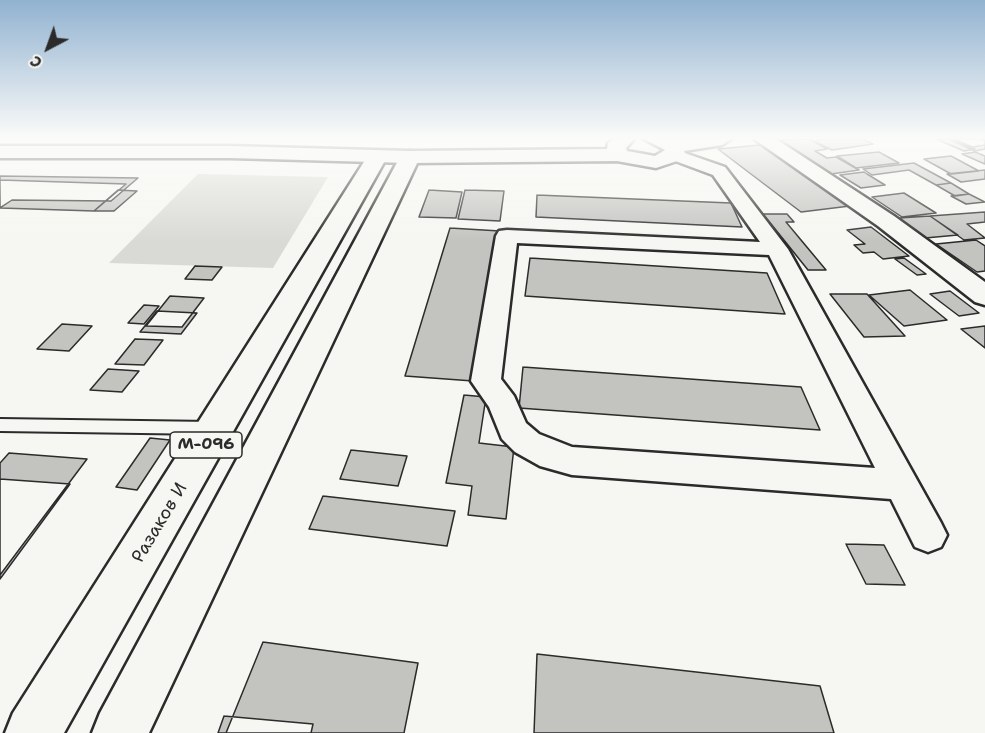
<!DOCTYPE html>
<html>
<head>
<meta charset="utf-8">
<style>
	body { margin:0 }
	#map { position:relative; width:985px; height:733px; overflow:hidden; background:#f6f6f2; font-family:"Shantell Sans",sans-serif }
	canvas { display:block }
	.north { position:absolute; left:18px; top:18px; width:60px; height:60px; -webkit-text-stroke:4px #f6f6f2; paint-order:stroke; rotate:221deg; font-size:16px; font-weight:700; line-height:24px; text-align:center; color:#2b2b2b }
	.north::after { content:''; display:block; margin:auto; width:21px; height:27px; background:#2b2b2b; clip-path:polygon(50% 0,100% 100%,50% 72%,0 100%) }
</style>
</head>
<body>
<div id="map">
<canvas width="985" height="733"></canvas>
<div class="north">С</div>
</div>
<script>
const ctx = document.querySelector('canvas').getContext('2d');
ctx.lineJoin = 'round';
function paint(path, color) { ctx.fillStyle = color; ctx.fill(path, 'evenodd'); }
const toPath = rows => new Path2D(rows.map(r => 'M' + r).join(''));
function stroke(path, color, width, dash) { ctx.strokeStyle = color; ctx.lineWidth = width; ctx.lineCap = dash ? 'butt' : 'round'; ctx.setLineDash(dash || []); ctx.stroke(path); }
function write(font, color, halo, rows, align = 'center') {
  ctx.font = font + ' "Shantell Sans",sans-serif'; ctx.lineWidth = 4.5; ctx.setLineDash([]); ctx.textBaseline = 'middle'; ctx.strokeStyle = halo; ctx.fillStyle = color; for (const [text, x, y, turn = 0] of rows) {
    ctx.save(); ctx.translate(x, y); ctx.rotate((+turn || 0) * Math.PI / 180); ctx.textAlign = isNaN(turn) ? turn : align; if (halo) ctx.strokeText(text, 0, 0); ctx.fillText(text, 0, 0); ctx.restore();
  }
}
paint(toPath([
	[198,174,328,177,273,268,109,263]
]), '#d9d9d5');
const building = toPath([
	[809,139,827,149,815,151,827,158,836,157,859,170,831,174,776,140,809,139],
	[824,139,862,139,873,144,832,150,814,141,824,139],
	[936,139,951,139,975,149,964,151,936,139],
	[949,139,981,139,985,141,985,149,975,151,949,139],
	[954,139,985,139,985,145,972,147,954,139],
	[760,145,850,206,801,212,718,149,760,145],
	[879,152,899,163,856,168,837,156,879,152],
	[975,152,985,156,985,164,962,154,975,152],
	[951,156,979,171,951,174,924,159,951,156],
	[914,163,951,183,936,185,909,170,872,175,863,169,914,163],
	[985,170,985,179,961,182,947,174,985,170],
	[864,172,867,174,885,185,861,188,840,175,864,172],
	[0,176,138,178,111,201,12,200,0,208,0,176],
	[0,180,126,184,94,211,0,208,0,180],
	[951,183,969,194,955,196,936,185,951,183],
	[118,190,137,191,114,211,94,211,118,190],
	[429,190,462,192,456,218,419,217,429,190],
	[465,190,504,191,500,221,458,219,465,190],
	[904,193,936,213,902,217,872,197,904,193],
	[969,194,985,202,966,204,951,196,969,194],
	[537,195,731,203,742,227,536,217,537,195],
	[985,212,985,222,967,224,985,238,964,240,930,216,985,212],
	[763,214,787,214,794,222,786,222,826,270,808,270,763,214],
	[930,216,958,235,925,238,899,218,930,216],
	[871,227,909,256,883,259,874,252,863,253,854,245,865,244,847,230,871,227],
	[450,228,500,231,473,381,405,376,450,228],
	[976,240,985,246,985,271,977,272,936,244,976,240],
	[530,258,767,273,785,314,525,296,530,258],
	[904,258,926,274,917,275,895,259,904,258],
	[195,266,222,267,212,280,185,279,195,266],
	[910,290,947,320,904,326,869,295,910,290],
	[950,291,979,313,959,316,930,294,950,291],
	[830,294,867,294,905,336,864,337,830,294],
	[170,296,204,298,182,327,146,326,170,296],
	[144,305,159,306,144,324,128,323,144,305],
	[157,311,197,313,181,334,140,332,157,311],
	[62,324,92,326,69,351,37,349,62,324],
	[985,326,985,348,961,329,985,326],
	[135,339,163,340,144,365,115,364,135,339],
	[523,367,801,387,820,430,519,408,523,367],
	[108,369,139,371,122,392,90,390,108,369],
	[464,395,486,397,479,443,514,447,506,519,468,515,472,486,446,483,464,395],
	[150,438,170,440,137,490,116,487,150,438],
	[351,450,407,456,398,486,340,479,351,450],
	[9,453,87,459,0,575,0,463,9,453],
	[0,479,70,484,0,579,0,479],
	[323,496,455,511,447,546,309,529,323,496],
	[846,544,884,545,905,585,866,584,846,544],
	[263,642,418,663,404,733,226,733,263,642],
	[537,654,820,686,834,733,534,733,537,654],
	[224,716,313,724,311,733,218,733,224,716]
]);
paint(building, '#c3c3c0');
stroke(building, '#2b2b2b', 1.5);
const service = toPath([
	[0,419,211,422,216,424,219,428,216,432,211,434,0,431,0,419]
]);
const minor = toPath([
	[676,150,725,167,788,249,941,523,947,535,941,547,928,552,915,547,891,499,572,475,540,466,515,452,502,439,489,407,471,381,496,236,499,231,507,230,760,242,713,175,670,159,667,155,670,151,676,150],
	[517,243,769,255,875,468,572,447,539,434,526,423,514,396,501,379,517,243]
]);
const tertiary = toPath([
	[754,139,776,139,894,216,985,282,985,305,975,302,878,226,754,139]
]);
const primary = toPath([
	[377,151,384,153,387,157,64,733,5,733,13,713,367,157,370,153,377,151],
	[410,151,417,153,420,157,149,733,92,733,100,713,400,157,403,153,410,151]
]);
const trunk = toPath([
	[614,139,634,139,626,148,627,151,655,156,665,150,644,139,731,139,722,145,684,151,686,155,683,159,656,168,617,161,410,163,231,158,0,158,0,146,231,146,410,151,607,149,608,143,614,139]
]);
stroke(service, '#2b2b2b', 4);
stroke(minor, '#2b2b2b', 5);
stroke(tertiary, '#2b2b2b', 5);
stroke(primary, '#2b2b2b', 5);
stroke(trunk, '#2b2b2b', 5);
paint(service, '#f6f6f2');
paint(minor, '#f6f6f2');
paint(tertiary, '#f6f6f2');
paint(primary, '#f6f6f2');
paint(trunk, '#f6f6f2');
const sky = ctx.createLinearGradient(0, 0, 0, 242);
sky.addColorStop(0, '#91b2d0');
sky.addColorStop(0.57, '#fbfbf9');
sky.addColorStop(1, '#fbfbf900');
ctx.fillStyle = sky;
ctx.fillRect(0, 0, 985, 242);
for (const [x, y, w] of [
	[206,445,72]
]) { const box = new Path2D(); box.roundRect(x - w / 2, y - 13, w, 26, 4.5); ctx.fillStyle = '#f6f6f2'; ctx.fill(box); stroke(box, '#2b2b2b', 1.5); }
write('bold 16px', '#2b2b2b', null, [
	["М-096",206,445]
]);
write('18px', '#2b2b2b', '#f6f6f2', [
	["Разаков И",160,523,-59]
]);
</script>
</body>
</html>
